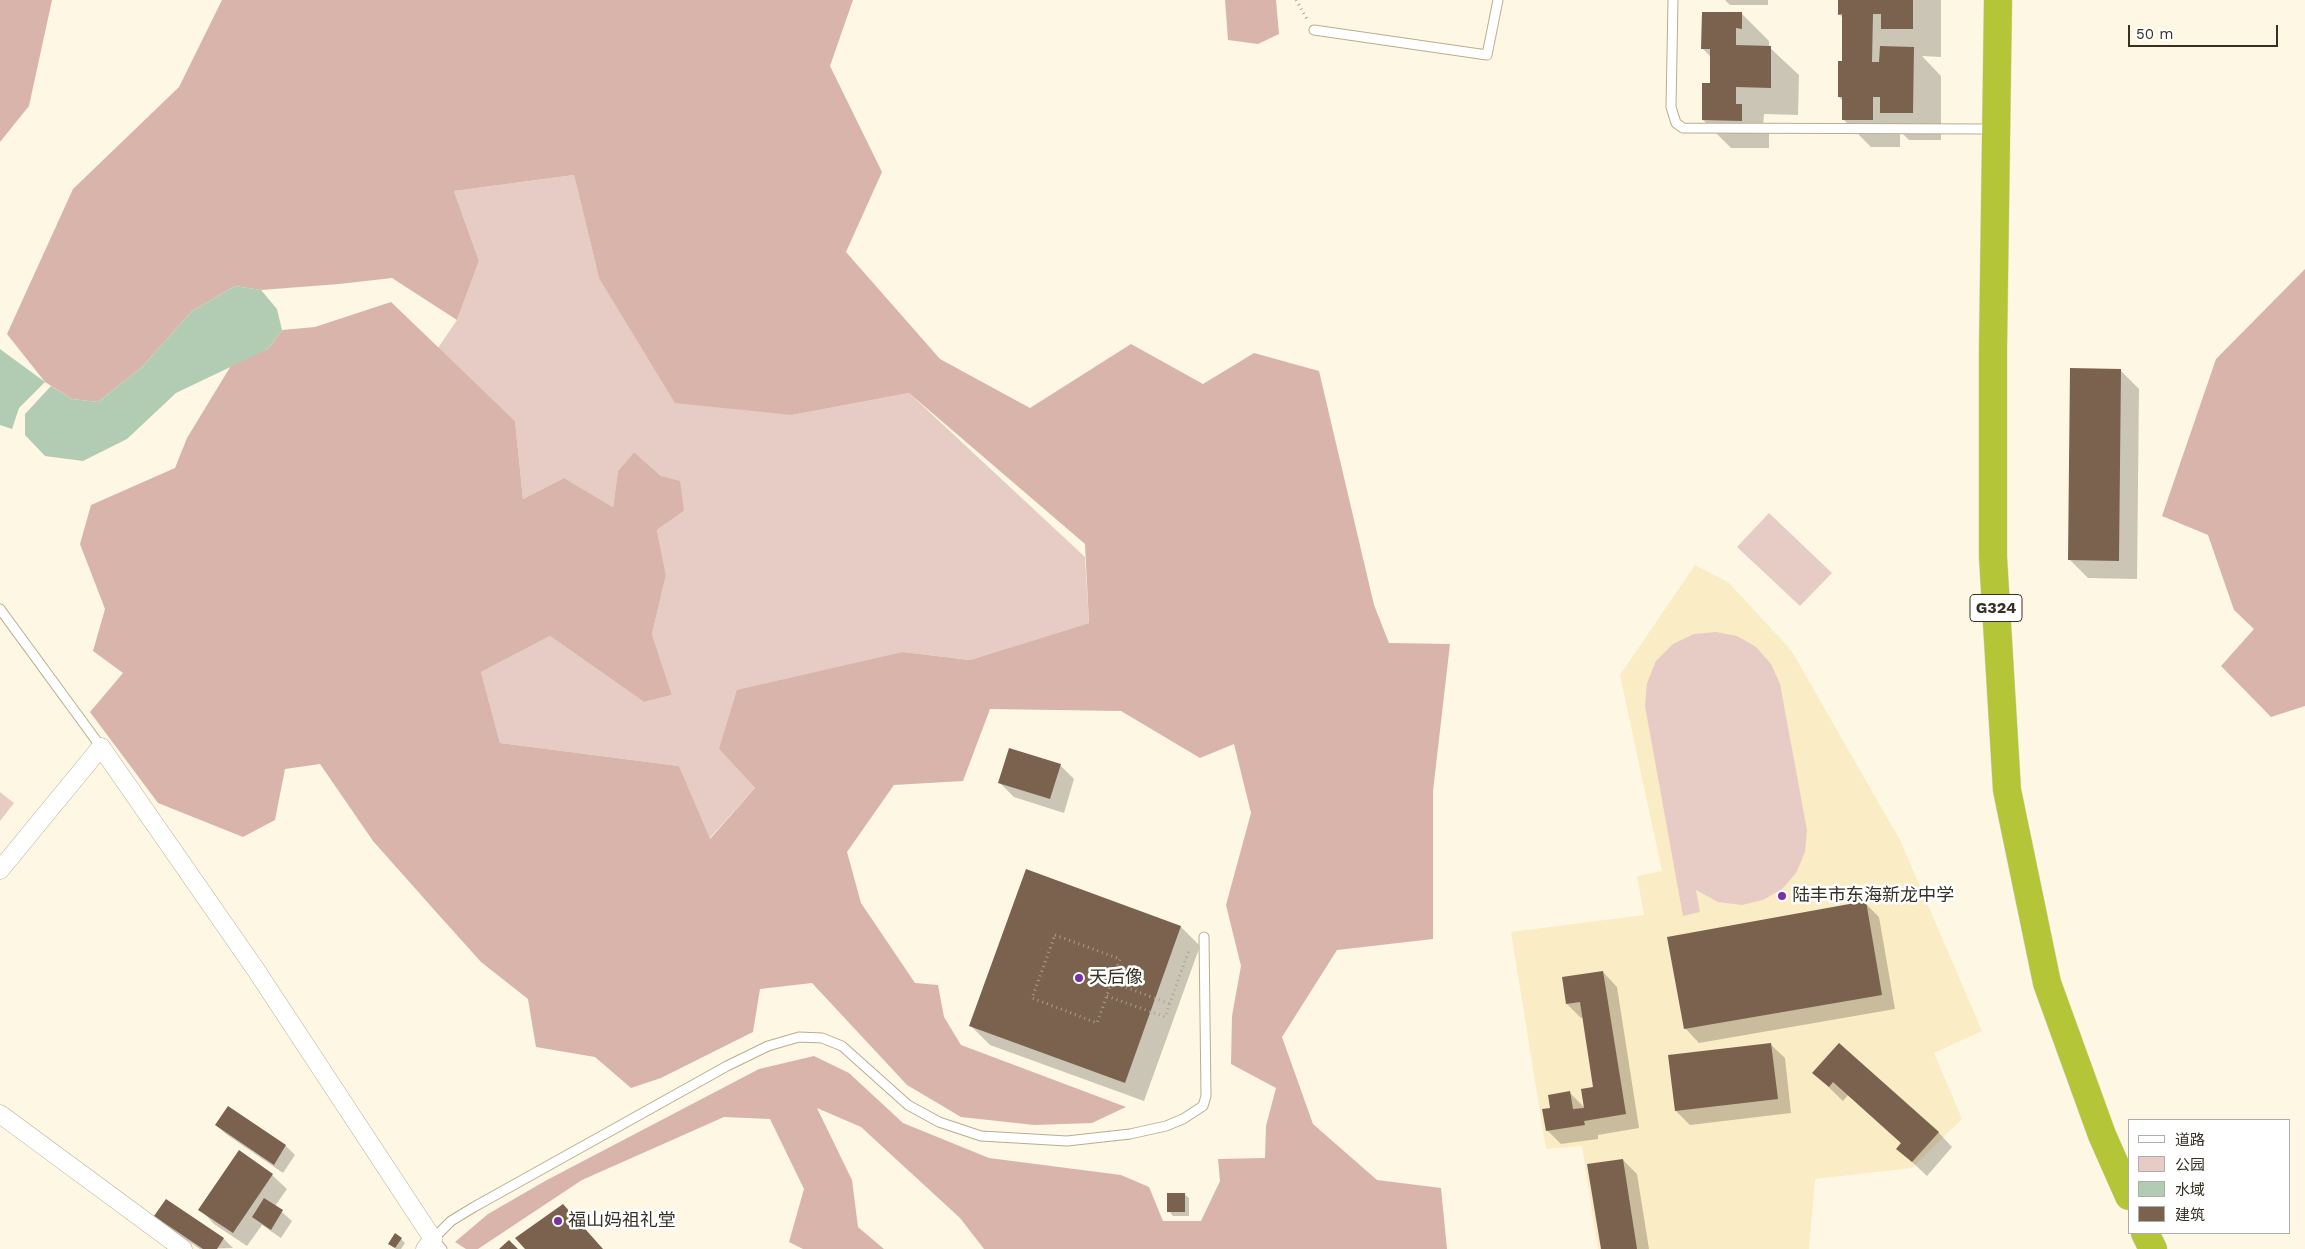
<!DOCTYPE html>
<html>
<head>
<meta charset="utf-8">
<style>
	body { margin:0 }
	#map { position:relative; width:2305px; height:1249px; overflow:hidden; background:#fef7e4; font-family:"Work Sans","Noto Sans SC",sans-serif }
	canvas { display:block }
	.legend { position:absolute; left:2128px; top:1119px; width:162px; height:115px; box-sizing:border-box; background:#fff; border:1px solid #afada8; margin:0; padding:6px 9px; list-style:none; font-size:15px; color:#363125 }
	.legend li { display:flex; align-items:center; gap:10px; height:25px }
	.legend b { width:25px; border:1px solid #afada8 }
	.scale { position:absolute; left:2128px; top:25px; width:150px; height:22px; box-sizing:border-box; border:2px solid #363125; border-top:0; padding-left:6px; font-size:15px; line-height:18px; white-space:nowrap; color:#363125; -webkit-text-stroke:4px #fff; paint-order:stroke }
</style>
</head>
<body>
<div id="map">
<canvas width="2305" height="1249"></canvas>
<ul class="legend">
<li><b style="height:6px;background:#fff"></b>道路</li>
<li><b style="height:14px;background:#e6ccc5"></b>公园</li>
<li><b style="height:14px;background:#b2ccb3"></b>水域</li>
<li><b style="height:14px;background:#7a624e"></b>建筑</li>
</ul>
<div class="scale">50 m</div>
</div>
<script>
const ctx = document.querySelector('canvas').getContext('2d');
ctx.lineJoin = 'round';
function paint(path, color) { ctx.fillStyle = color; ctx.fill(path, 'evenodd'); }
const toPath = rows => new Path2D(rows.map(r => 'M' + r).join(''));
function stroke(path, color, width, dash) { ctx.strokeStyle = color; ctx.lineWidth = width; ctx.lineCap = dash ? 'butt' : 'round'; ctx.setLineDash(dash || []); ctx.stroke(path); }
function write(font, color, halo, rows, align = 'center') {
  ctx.font = font + ' "Work Sans","Noto Sans SC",sans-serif'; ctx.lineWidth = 5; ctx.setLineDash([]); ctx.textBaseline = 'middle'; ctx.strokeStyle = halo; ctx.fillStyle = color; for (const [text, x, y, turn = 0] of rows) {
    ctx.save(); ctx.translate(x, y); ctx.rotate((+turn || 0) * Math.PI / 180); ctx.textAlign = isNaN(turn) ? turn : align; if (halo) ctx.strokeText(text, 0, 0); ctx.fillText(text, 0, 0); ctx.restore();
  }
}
paint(toPath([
	[1695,565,1728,582,1791,650,1900,840,1982,1031,1934,1053,1962,1119,1912,1168,1815,1179,1809,1249,1598,1249,1582,1146,1546,1149,1511,932,1644,915,1637,876,1662,871,1620,675]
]), '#faecc5');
paint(toPath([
	[574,175,599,278,792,415,909,393,1085,557,1089,623,970,660,903,652,719,749,755,788,709,839,679,766,500,743,481,672,550,636,644,702,672,695,652,634,666,575,657,530,684,511,661,476,634,452,618,471,613,507,564,478,523,499,515,421,438,348,457,320,479,261,454,191],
	[1769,513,1832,573,1800,606,1737,547],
	[1716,632,1737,636,1756,647,1771,664,1780,684,1807,830,1805,852,1796,873,1782,889,1763,900,1742,905,1718,902,1696,890,1700,912,1683,916,1645,706,1647,683,1656,661,1673,644,1694,634],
	[0,792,14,803,0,821]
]), '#e6ccc5');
paint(toPath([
	[0,0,52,0,29,106,0,142],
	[222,0,853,0,830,66,882,172,846,252,940,359,1030,408,1131,344,1203,384,1254,353,1319,371,1374,605,1389,643,1450,644,1433,791,1433,939,1337,950,1282,1037,1313,1124,1377,1180,1441,1188,1447,1249,984,1249,960,1218,861,1127,817,1108,852,1180,858,1227,884,1249,803,1249,789,1242,804,1189,770,1119,724,1117,582,1180,478,1249,466,1249,455,1242,488,1214,545,1181,759,1069,814,1056,849,1073,903,1123,989,1158,1121,1175,1149,1187,1163,1221,1201,1221,1220,1181,1218,1159,1265,1158,1266,1126,1276,1088,1231,1064,1232,1016,1241,966,1226,905,1251,813,1234,744,1200,758,1121,711,990,709,963,781,894,785,847,852,861,903,915,983,938,985,944,1017,961,1045,1126,1107,1092,1123,1034,1125,961,1117,907,1085,812,983,760,989,753,1032,661,1078,631,1088,595,1057,536,1047,528,999,481,962,437,913,373,841,320,764,285,769,275,820,243,837,158,803,90,712,123,673,93,651,105,609,80,544,91,505,175,468,187,438,232,364,268,349,282,330,315,327,391,302,515,421,523,499,564,478,613,507,618,471,634,452,661,476,680,481,684,511,657,530,666,575,652,634,672,695,644,702,550,636,481,672,500,743,679,766,710,839,755,788,719,749,737,690,903,652,970,660,1089,623,1085,544,909,393,792,415,675,403,599,278,574,175,454,191,479,261,457,320,392,278,339,284,261,290,235,286,192,311,142,367,98,402,72,399,45,382,7,334,73,189,179,87],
	[1225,0,1276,0,1279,34,1258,44,1228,40],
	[2305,269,2305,706,2271,717,2221,666,2254,629,2234,610,2208,535,2162,516,2216,359]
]), '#d9b4aa');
paint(toPath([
	[235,286,261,290,277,309,282,330,268,349,176,393,127,439,83,461,45,456,25,435,25,414,51,386,72,399,98,402,142,367,192,311],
	[0,349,45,382,19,408,12,429,0,425]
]), '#b2ccb3');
paint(toPath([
	[1725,0,1768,0,1768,5,1730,5],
	[1839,0,1941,0,1941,57,1922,56,1941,76,1941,140,1909,140,1900,131,1900,147,1871,147,1843,119,1843,101,1839,97,1843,62,1843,18,1839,14],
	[1742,14,1769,41,1769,47,1799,75,1798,115,1764,114,1763,127,1769,133,1769,148,1731,148,1703,120,1711,84,1711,57,1703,49],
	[2120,370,2139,389,2137,579,2088,578,2069,559],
	[1060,765,1074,779,1064,813,1014,797,1000,783],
	[1026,871,1181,927,1200,946,1144,1101,990,1045,971,1026],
	[1865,903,1879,917,1895,1009,1699,1043,1685,1028],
	[1603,972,1617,987,1639,1128,1598,1135,1598,1139,1561,1144,1547,1130,1551,1109,1570,1093,1585,1108,1595,1088,1584,1017,1581,1018,1567,1004],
	[1770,1044,1785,1058,1791,1113,1690,1125,1676,1111],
	[1814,1073,1938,1132,1952,1147,1927,1176,1898,1149,1902,1144,1848,1095,1843,1101],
	[228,1107,286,1146,295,1155,283,1173,226,1134,216,1125],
	[1623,1160,1637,1174,1649,1249,1602,1249],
	[272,1175,287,1189,275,1206,292,1221,281,1238,262,1225,247,1246,214,1224,200,1209],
	[1184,1194,1189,1198,1189,1216,1173,1216,1169,1211],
	[156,1216,224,1239,233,1248,200,1249,165,1225],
	[401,1239,405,1243,401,1249,396,1249,390,1244]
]), '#0003');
paint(toPath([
	[1838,0,1913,0,1913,29,1881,29,1881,14,1873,14,1872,62,1879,62,1880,46,1914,47,1913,113,1880,113,1880,97,1873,97,1873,120,1842,120,1842,97,1838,97,1838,61,1842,61,1842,14,1838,15],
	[1702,12,1742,12,1742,29,1736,28,1736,45,1771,46,1771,88,1736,87,1736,104,1742,104,1742,121,1702,120,1702,83,1710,83,1710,49,1701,49],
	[2070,368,2121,369,2119,561,2068,560],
	[1009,748,1061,764,1050,799,998,783],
	[1026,869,1181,926,1125,1083,969,1026],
	[1866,901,1882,995,1684,1029,1667,937],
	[1603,971,1626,1114,1584,1121,1585,1125,1546,1131,1542,1109,1550,1108,1548,1095,1570,1091,1573,1109,1584,1108,1581,1089,1593,1087,1580,1002,1566,1004,1562,977],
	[1771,1043,1778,1099,1675,1111,1668,1055],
	[1839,1043,1939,1132,1912,1162,1896,1149,1901,1143,1833,1082,1829,1087,1812,1073],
	[228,1106,286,1145,274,1165,215,1125],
	[239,1150,273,1174,233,1233,198,1210],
	[1623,1159,1637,1249,1601,1249,1587,1164],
	[1167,1193,1185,1193,1185,1212,1167,1212],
	[264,1198,283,1210,271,1230,252,1217],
	[166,1199,224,1238,217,1249,203,1249,154,1216],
	[563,1204,603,1249,525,1249,515,1238],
	[395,1233,402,1238,395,1248,388,1244],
	[509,1240,518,1249,499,1249]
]), '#7a624e');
const service = toPath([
	[1673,0,1671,107,1676,123,1683,128,1993,129],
	[1314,30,1487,55,1498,0],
	[0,609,101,747],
	[442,1249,433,1239,451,1221,474,1207,727,1066,768,1046,799,1037,822,1038,842,1046,908,1105,939,1122,981,1136,1067,1141,1130,1134,1166,1126,1183,1119,1203,1106,1206,1096,1204,937]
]);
const minor = toPath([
	[0,870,101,747,256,970,433,1239,425,1249],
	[0,1114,183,1249]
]);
const trunk = toPath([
	[1998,0,1993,348,1993,557,2007,790,2047,983,2102,1135,2129,1196],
	[2145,1233,2153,1249]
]);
stroke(service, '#b8ad8f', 11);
stroke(minor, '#b8ad8f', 19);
stroke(trunk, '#dfdedc', 29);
stroke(toPath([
	[1296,0,1307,19],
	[1055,935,1120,959,1097,1023,1032,998,1055,935],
	[1112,982,1170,1004],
	[1107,996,1165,1017,1189,950]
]), '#a7a191', 3, [1, 4]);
stroke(service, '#fff', 9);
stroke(minor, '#fff', 18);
stroke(trunk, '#b4c638', 28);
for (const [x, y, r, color] of [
	[1782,896,5,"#7930a2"],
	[1079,978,5,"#7930a2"],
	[558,1221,5,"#7930a2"]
]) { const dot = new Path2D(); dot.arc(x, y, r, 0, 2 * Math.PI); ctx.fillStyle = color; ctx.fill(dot); stroke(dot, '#fff', 2); }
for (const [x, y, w] of [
	[1996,608,52]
]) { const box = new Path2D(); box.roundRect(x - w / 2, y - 13.5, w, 27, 4); ctx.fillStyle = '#fff'; ctx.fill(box); stroke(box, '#363125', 1); }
write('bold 16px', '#363125', null, [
	["G324",1996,608]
]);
write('18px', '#363125', '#fff', [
	["陆丰市东海新龙中学",1792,896],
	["天后像",1089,978],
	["福山妈祖礼堂",568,1221]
], 'left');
</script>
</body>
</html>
